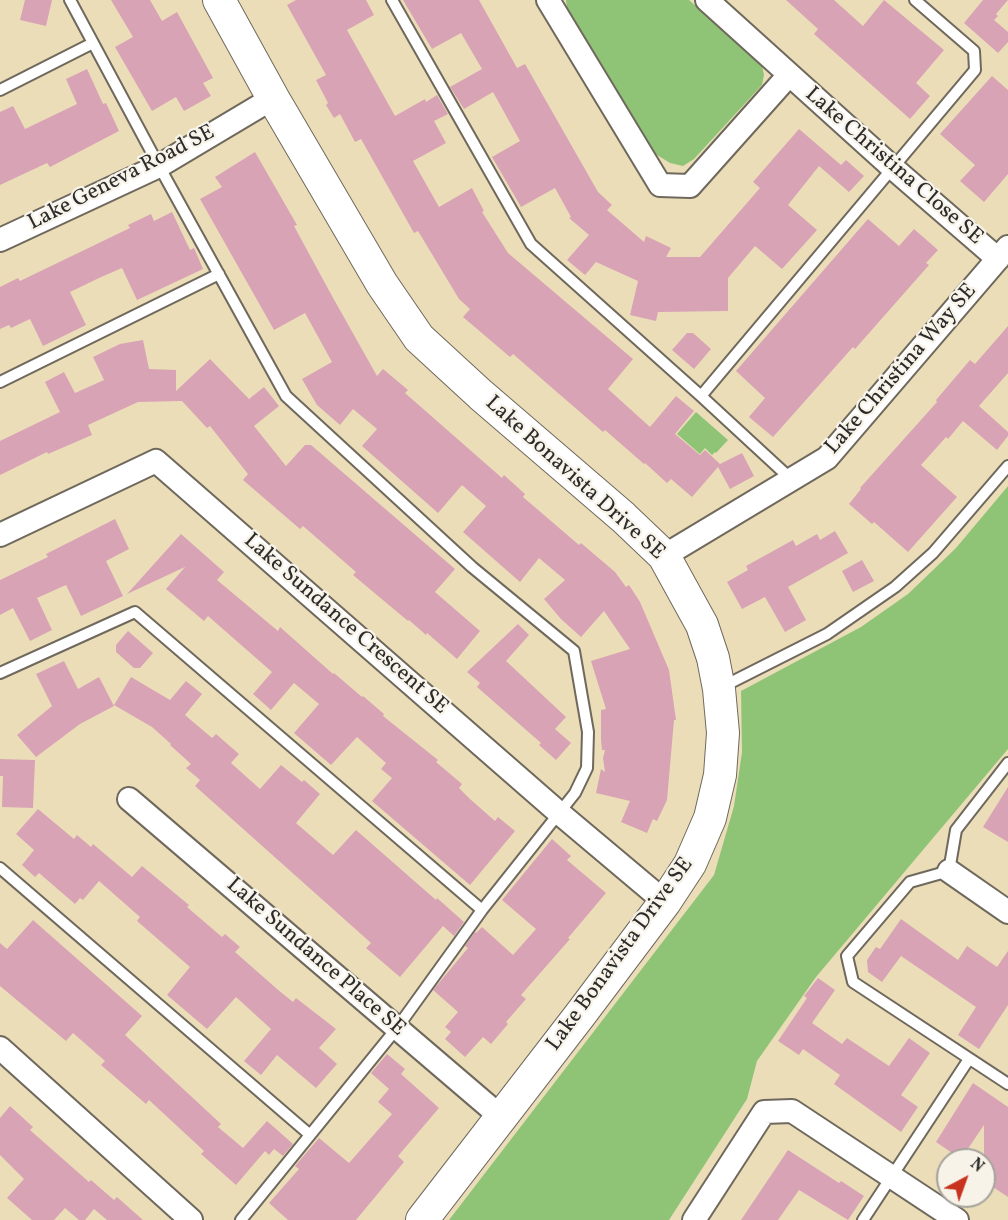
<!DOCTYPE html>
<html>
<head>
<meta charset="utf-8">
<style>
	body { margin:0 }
	#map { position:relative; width:1008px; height:1220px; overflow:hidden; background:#ecddb9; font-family:Vollkorn,serif }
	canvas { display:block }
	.north { position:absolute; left:936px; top:1148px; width:60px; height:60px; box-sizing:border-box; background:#f7f3e8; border:2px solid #a5a39c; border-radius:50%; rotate:41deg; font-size:16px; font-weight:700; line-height:24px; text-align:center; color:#2b2b2b }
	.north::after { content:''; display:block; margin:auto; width:21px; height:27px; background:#c8321e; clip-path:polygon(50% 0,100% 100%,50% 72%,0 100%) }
</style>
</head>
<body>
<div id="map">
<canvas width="1008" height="1220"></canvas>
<div class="north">N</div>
</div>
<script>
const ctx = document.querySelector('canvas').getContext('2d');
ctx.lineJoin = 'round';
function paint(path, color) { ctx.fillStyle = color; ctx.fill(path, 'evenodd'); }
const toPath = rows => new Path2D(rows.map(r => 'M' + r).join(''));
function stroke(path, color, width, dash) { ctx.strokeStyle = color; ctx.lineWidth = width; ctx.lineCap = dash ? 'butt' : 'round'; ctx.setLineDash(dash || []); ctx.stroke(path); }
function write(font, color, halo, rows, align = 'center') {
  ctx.font = font + ' Vollkorn,serif'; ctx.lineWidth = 4.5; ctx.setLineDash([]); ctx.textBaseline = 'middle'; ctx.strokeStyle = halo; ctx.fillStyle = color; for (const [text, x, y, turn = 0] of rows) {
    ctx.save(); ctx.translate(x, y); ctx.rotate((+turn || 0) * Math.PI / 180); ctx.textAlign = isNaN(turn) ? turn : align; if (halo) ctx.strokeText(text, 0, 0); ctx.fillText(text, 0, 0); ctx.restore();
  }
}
paint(toPath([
	[566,0,689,0,762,65,764,75,762,85,694,159,683,166,670,163,657,155,641,136,567,8],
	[696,412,728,440,716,453,715,452,712,455,705,448,700,454,677,434],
	[1008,486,1008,749,816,977,757,1061,747,1099,669,1220,449,1220,714,875,734,806,742,752,741,691,861,627,908,594,956,548]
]), '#8fc477');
paint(toPath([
	[25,0,52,0,46,26,20,20],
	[111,0,150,0,162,21,177,12,213,78,203,83,211,96,184,111,176,97,152,111,115,47,133,37],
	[296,0,366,0,374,15,347,30,395,116,425,99,426,102,437,95,448,114,434,121,446,143,413,161,439,207,472,188,484,211,482,212,508,253,633,359,608,389,650,427,676,396,694,411,675,434,700,455,705,450,720,464,742,453,754,476,730,489,718,467,692,497,671,479,667,483,645,463,644,464,605,430,603,432,513,354,510,357,463,317,470,309,459,299,418,231,414,233,361,139,355,142,340,114,334,118,326,105,328,103,316,80,326,75,287,5],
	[403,0,479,0,517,68,525,64,598,192,612,205,607,210,644,242,646,236,671,248,666,257,700,257,760,188,753,182,799,129,841,165,846,160,864,176,849,192,819,166,788,205,817,230,782,269,755,246,728,278,728,311,658,312,656,321,630,315,638,281,596,262,585,275,567,260,589,235,569,218,571,217,555,188,521,207,492,157,520,141,493,92,464,109,450,87,482,69,461,33,432,49],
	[786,0,834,0,863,26,884,0,944,50,916,83,930,96,910,119,814,34,818,29],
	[983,0,1008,0,996,14,998,16,994,20,1008,32,1008,42,998,53,964,23],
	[87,69,103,104,106,103,119,131,50,167,47,163,0,185,0,112,13,106,25,129,77,104,66,79],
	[992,76,1008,90,1008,174,984,202,960,181,975,165,940,134],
	[255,152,297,225,294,226,332,296,377,376,383,369,408,390,405,393,502,478,504,475,525,494,523,497,579,545,581,543,615,572,626,587,629,585,640,602,669,670,676,720,674,720,667,800,657,821,653,819,647,833,621,822,630,801,596,793,601,769,605,772,603,758,605,750,602,750,601,739,601,710,606,709,591,661,630,649,604,611,581,637,561,619,544,599,565,580,539,558,520,582,463,532,486,506,462,485,438,513,362,446,377,429,353,409,340,425,317,405,302,379,332,362,305,313,274,330,200,199,222,187,215,177],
	[172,212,190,250,194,248,203,269,137,300,122,268,99,278,70,292,86,325,43,346,30,319,11,328,9,325,0,329,0,287,18,278,20,281,130,228,128,225,151,214,154,221],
	[868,219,899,246,914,229,938,250,926,263,929,265,855,349,853,347,773,437,749,417,765,398,736,371],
	[1008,326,1008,373,979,406,1008,432,1008,436,997,450,963,421,948,439,946,437,921,465,957,497,908,552,874,522,872,524,849,504,861,489,860,488,937,402,936,400,970,360,975,364],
	[687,333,693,333,711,349,694,369,672,350],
	[143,340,149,369,176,370,176,391,210,359,249,399,264,387,279,406,254,426,286,466,305,445,311,445,455,569,435,592,480,631,457,659,427,633,426,635,409,620,408,621,353,575,356,572,303,526,300,529,243,480,248,474,210,426,207,428,182,401,138,402,88,425,92,435,48,454,47,452,0,475,0,441,60,412,45,382,64,372,75,393,104,380,93,357,120,344],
	[115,519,129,549,106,561,123,596,81,616,66,585,37,598,52,630,30,641,13,608,0,615,0,580,48,557,46,554],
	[835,531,848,553,788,587,806,620,785,632,765,597,742,609,727,582,748,570,746,566,793,540,796,546,817,534,820,540],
	[181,534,224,572,217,580,278,631,280,627,333,674,334,673,362,697,363,696,384,714,383,716,438,760,436,762,462,784,459,788,470,799,495,821,498,817,515,831,470,885,372,801,392,778,381,769,386,763,357,737,331,765,294,733,319,704,294,683,271,710,253,694,272,672,208,616,204,621,166,589,185,567,127,594],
	[862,560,874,581,853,592,842,571],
	[518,624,529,635,506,661,566,717,555,729,571,743,556,760,539,745,541,743,477,687,480,683,467,672],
	[128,631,153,653,140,668,134,668,116,652,116,645],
	[64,661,78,689,99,677,114,706,80,724,36,757,17,735,52,706,36,674],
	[131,677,170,700,186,681,202,694,185,715,212,738,216,734,239,754,231,763,260,789,281,765,302,782,304,780,320,794,296,823,333,855,356,830,436,900,437,898,464,922,454,936,443,926,400,977,366,948,371,943,195,786,200,780,186,768,191,764,170,745,171,744,152,727,114,705],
	[0,759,35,760,33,808,2,807,3,776,0,776],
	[1008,787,1008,842,983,827],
	[38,809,74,839,77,835,91,847,93,844,132,877,142,866,189,905,187,907,222,937,225,934,240,947,235,952,277,989,293,1002,296,998,336,1029,319,1048,337,1064,316,1088,277,1055,261,1075,244,1061,271,1029,236,997,207,1029,167,995,190,967,137,921,140,917,99,881,83,900,80,898,75,904,39,873,35,877,22,865,34,850,16,834],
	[552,839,571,856,567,860,606,893,568,938,570,939,521,995,526,999,506,1022,508,1024,491,1044,483,1037,465,1057,445,1039,451,1032,445,1027,458,1012,433,990,468,948,465,946,475,932,476,933,482,927,513,955,536,929,502,900],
	[901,919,958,960,967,946,997,967,1008,951,1008,1005,979,1049,958,1035,976,1007,901,956,882,982,868,972,867,960,876,947,880,949],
	[33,920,142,1016,125,1035,221,1124,218,1127,243,1148,267,1121,293,1144,283,1156,274,1149,269,1155,265,1151,236,1185,201,1154,204,1151,149,1100,146,1104,101,1065,105,1061,73,1033,66,1041,0,986,0,943,7,949],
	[818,978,835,990,812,1023,842,1044,847,1038,889,1066,909,1038,930,1053,901,1095,918,1107,901,1132,834,1084,840,1075,803,1049,799,1055,778,1041,807,998,804,996],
	[387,1054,405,1069,401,1074,439,1108,398,1156,404,1162,356,1220,288,1220,269,1203,299,1169,295,1166,319,1138,349,1163,392,1114,378,1102,389,1089,371,1073],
	[973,1083,1008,1107,1008,1197,984,1181,984,1125,961,1159,936,1142],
	[10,1106,33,1127,30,1130,89,1182,91,1180,114,1200,117,1197,143,1220,107,1220,94,1209,85,1220,79,1220,65,1208,54,1220,32,1220,7,1198,24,1179,0,1155,0,1118],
	[788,1150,839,1183,841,1181,864,1196,848,1220,799,1190,778,1220,741,1220]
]), '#d8a3b5');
const lane = toPath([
	[70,0,159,166,286,396,472,567,574,651,588,732,587,768,575,793,482,910,397,1028,241,1220],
	[392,0,531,244,701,396,792,480],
	[0,90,93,43],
	[0,382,219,274],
	[701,396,975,70,974,51,915,0],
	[0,673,135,612,482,910],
	[722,687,827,634,895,587,933,553,1008,466],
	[1008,763,956,830,949,871,910,882,847,956,853,982,1008,1084],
	[0,868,309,1134],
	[863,1220,969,1059]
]);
const street = toPath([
	[548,0,660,185,690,186,789,75],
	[707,0,893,168,998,259],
	[0,240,159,166,273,98],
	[0,535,156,461,558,812,665,902],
	[664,556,827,458,1008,247],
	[129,799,501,1117],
	[949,871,1008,912],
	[0,1048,191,1220],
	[694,1220,764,1112,792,1111,957,1220]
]);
const secondary = toPath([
	[219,0,273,98,382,284,419,338,481,395,623,517,664,556,702,625,713,658,719,689,723,733,720,775,710,818,690,864,665,902,580,1015,422,1220]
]);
stroke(lane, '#6f695d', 14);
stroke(street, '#6f695d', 26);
stroke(secondary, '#6f695d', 34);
stroke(lane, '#fff', 10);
stroke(street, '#fff', 22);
stroke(secondary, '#fff', 32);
write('22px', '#2b2b2b', '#f7f3e8', [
	["Lake Christina Close SE",893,167,41],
	["Lake Geneva Road SE",122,179,-27],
	["Lake Christina Way SE",902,370,-49],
	["Lake Bonavista Drive SE",574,479,42],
	["Lake Sundance Crescent SE",345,625,41],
	["Lake Bonavista Drive SE",621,955,-54],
	["Lake Sundance Place SE",315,958,41]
]);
</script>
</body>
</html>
